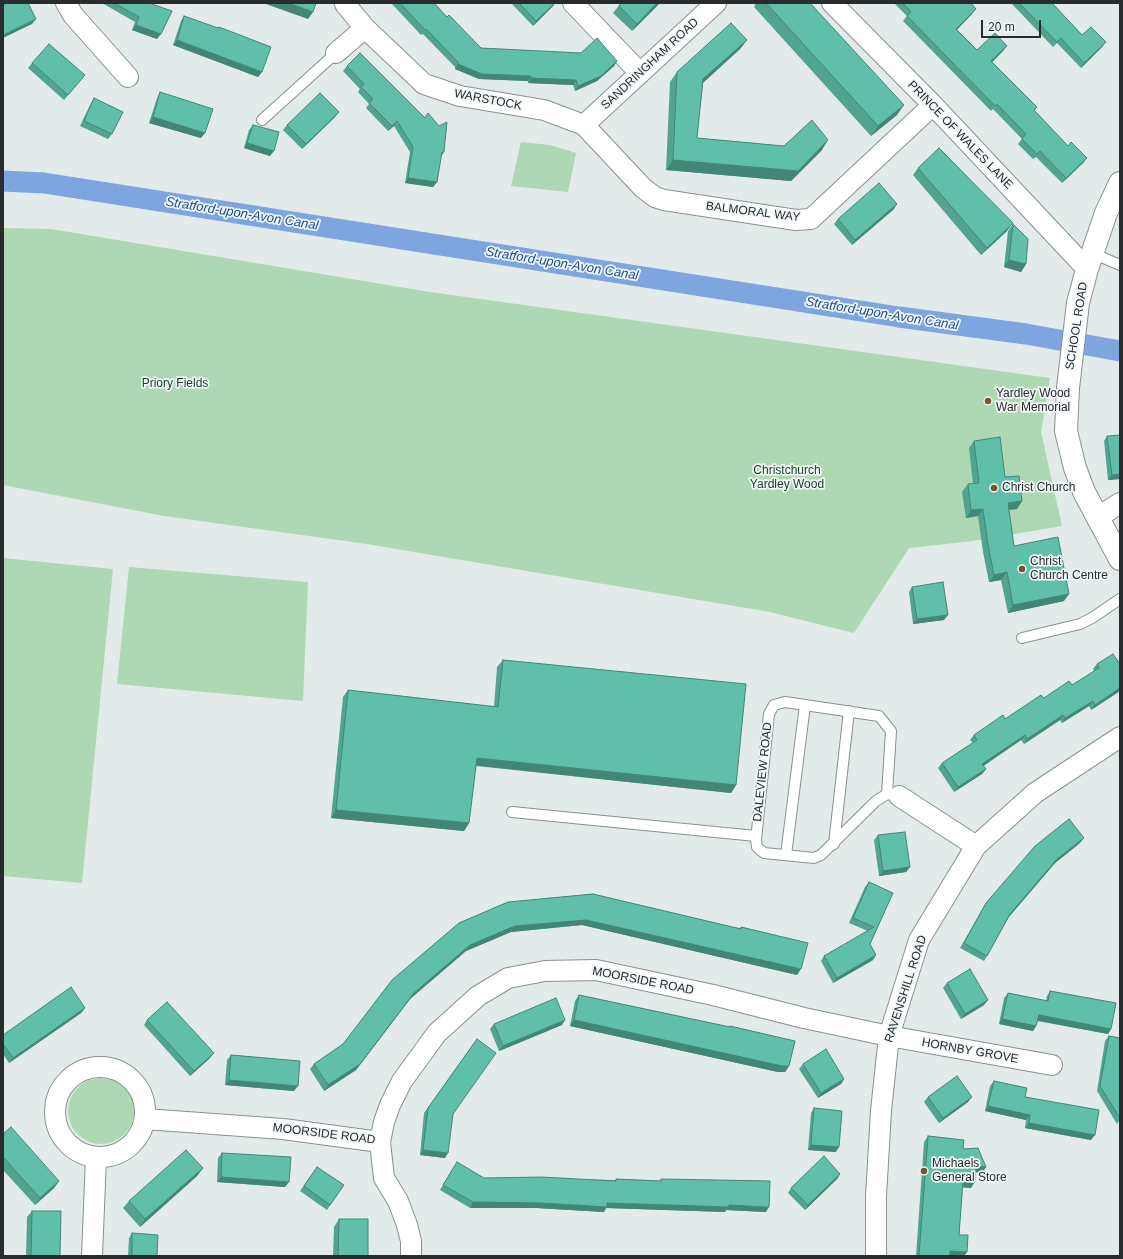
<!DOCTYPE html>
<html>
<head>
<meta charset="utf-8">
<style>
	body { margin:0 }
	#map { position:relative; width:1123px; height:1259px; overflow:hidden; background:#e3eaea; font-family:Helvetica,sans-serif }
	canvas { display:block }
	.frame { position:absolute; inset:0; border:4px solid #292b2c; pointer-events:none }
	.scale { position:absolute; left:981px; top:20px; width:60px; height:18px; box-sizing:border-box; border:2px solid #292b2c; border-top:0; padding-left:5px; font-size:12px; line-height:14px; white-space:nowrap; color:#292b2c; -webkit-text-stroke:3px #f0f7f8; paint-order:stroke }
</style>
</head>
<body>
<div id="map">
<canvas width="1123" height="1259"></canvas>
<div class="frame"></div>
<div class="scale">20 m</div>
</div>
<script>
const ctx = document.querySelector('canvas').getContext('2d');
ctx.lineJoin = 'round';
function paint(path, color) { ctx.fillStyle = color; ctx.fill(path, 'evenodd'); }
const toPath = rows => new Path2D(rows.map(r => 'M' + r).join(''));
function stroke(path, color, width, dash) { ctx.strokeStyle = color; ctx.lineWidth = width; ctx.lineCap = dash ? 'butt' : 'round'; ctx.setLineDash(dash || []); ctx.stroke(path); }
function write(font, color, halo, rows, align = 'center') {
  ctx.font = font + ' Helvetica,sans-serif'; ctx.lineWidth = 3.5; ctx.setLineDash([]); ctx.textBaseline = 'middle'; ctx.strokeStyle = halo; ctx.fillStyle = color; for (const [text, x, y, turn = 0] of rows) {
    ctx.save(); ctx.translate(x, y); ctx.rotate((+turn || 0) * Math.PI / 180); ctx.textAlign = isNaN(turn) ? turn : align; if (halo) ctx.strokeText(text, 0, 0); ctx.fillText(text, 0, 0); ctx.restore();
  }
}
paint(toPath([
	[521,142,550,145,576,153,568,192,511,186],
	[3,228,51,229,430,292,1050,378,1041,432,1062,526,973,541,909,548,854,633,770,612,367,544,164,516,3,485],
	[3,558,113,569,82,883,3,876],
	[129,567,308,582,303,701,117,684],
	'68 1111a33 33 0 1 1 66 0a33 33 0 1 1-66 0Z'
]), '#aed7b4');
stroke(toPath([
	[3,181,44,183,899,317,1026,334,1120,351]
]), '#7ea5e0', 21);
const service = toPath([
	[262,120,336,53],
	[1092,253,1120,265],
	[1022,638,1080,624,1092,618,1120,599],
	[887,794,891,731,879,716,785,702,774,705,769,714,756,840,757,847,764,853,814,858,821,855,876,801,887,794,899,796],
	[512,812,756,836],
	[834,844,849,711],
	[786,855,805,705]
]);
const minor = toPath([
	[66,3,73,15,128,77],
	[573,3,640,73],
	[832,3,933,105,1087,269],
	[345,4,365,28,424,84,460,96,544,110,584,125,643,188,655,197,664,200,796,220,811,219,933,105],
	[336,53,365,28],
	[584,125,716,3],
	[1097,518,1120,503],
	[899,796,976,846],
	'55 1112a45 45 0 1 1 90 0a45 45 0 1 1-90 0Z',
	[145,1119,283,1129,380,1142],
	[92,1256,96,1158],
	[411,1256,411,1241,407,1225,398,1201,384,1178,380,1142,384,1122,390,1105,402,1081,437,1033,478,996,508,978,545,971,596,970,713,995,804,1018,889,1036,1052,1065],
	[876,1256,876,1196,881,1111,889,1036,919,940,976,846,1035,793,1120,737]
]);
const tertiary = toPath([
	[1120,183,1106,213,1087,269,1078,303,1068,388,1066,431,1075,468,1084,492,1120,559]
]);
stroke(service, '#8a9091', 12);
stroke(minor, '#8a9091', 22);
stroke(tertiary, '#8a9091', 24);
stroke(service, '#fff', 10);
stroke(minor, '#fff', 20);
stroke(tertiary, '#fff', 22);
paint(toPath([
	[102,3,149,3,157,39,132,30,135,22],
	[391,3,434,3,447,17,481,48,617,61,614,66,597,81,575,91,573,85,528,83,528,81,479,79,455,69,455,67,423,34,421,35],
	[511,3,555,3,553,6,533,26],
	[621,3,660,3,632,31,613,13],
	[756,3,810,3,897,115,871,136,754,7],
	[894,3,971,3,972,14,957,30,977,50,1007,46,1003,51,992,62,1034,110,1068,146,1087,158,1083,163,1062,183,1036,157,1033,159,1018,144,1022,139,993,109,991,111,903,21,907,16],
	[1011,3,1052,3,1082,35,1106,42,1102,47,1081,68,1057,43,1053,47],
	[184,16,262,72,258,77,173,45,181,21],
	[747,40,740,49,703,83,697,138,822,150,791,181,666,170,670,82,677,72],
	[32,63,81,80,64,100,28,68],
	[347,66,441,157,437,182,433,187,405,183,410,152,394,126,388,131,366,108,369,104,358,92,360,89,343,71],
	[160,92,201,138,149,123,157,98],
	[94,98,112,134,108,139,80,126,91,103],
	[339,112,335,117,302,149,283,130,287,125],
	[253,125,270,156,244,148,249,130],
	[918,168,1007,231,981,255,913,175],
	[894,209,852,245,834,224,838,219],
	[1013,224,1026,264,1021,272,1004,267,1008,231],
	[1107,436,1120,479,1108,480,1104,441],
	[974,441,1005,477,1022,501,1017,509,1009,510,1014,546,1064,601,1008,613,1001,580,989,582,983,552,978,516,966,518,962,492,968,484,973,484,969,448],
	[912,587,944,620,913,624,909,592],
	[503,660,736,785,731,793,476,766,469,823,464,831,331,818,343,697,348,690,494,707,497,667],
	[1097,664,1120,664,1120,691,1091,710,1089,706,1062,723,1060,720,1024,744,1021,740,983,766,986,769,982,774,954,792,938,768,942,763,973,743,970,740,974,735,1005,719,1044,698,1072,685,1094,671,1093,669],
	[878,835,910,867,906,872,879,876,874,840],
	[1080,843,1055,863,1009,917,987,956,984,961,960,948,983,908,986,903],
	[869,882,893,893,870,944,873,960,833,983,821,961,824,956,868,931,849,923,865,887],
	[508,902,740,928,741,927,797,975,582,925,511,932,466,951,410,999,356,1070,324,1091,310,1069,314,1064,343,1044],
	[947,983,984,1005,961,1019,943,988],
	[1050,991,1111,1029,1108,1034,1037,1021,1036,1026,1033,1031,999,1024,1004,998,1008,993,1046,1001,1047,996],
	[579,995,729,1027,730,1026,789,1066,785,1072,778,1072,570,1026,575,1001],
	[85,1008,81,1013,9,1063,3,1054,3,1035],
	[147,1020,210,1058,190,1076,144,1025],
	[494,1024,562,1025,499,1051,490,1029],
	[1109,1036,1120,1038,1120,1120,1117,1124,1097,1091,1105,1041],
	[477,1039,453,1114,445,1158,420,1155,424,1113],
	[231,1055,294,1091,225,1085,227,1060],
	[803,1064,844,1079,841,1084,818,1098,799,1069],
	[994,1081,1025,1097,1091,1140,1025,1128,1026,1120,985,1111,990,1086],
	[928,1097,968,1102,939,1123,924,1102],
	[814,1108,836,1152,808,1150,811,1113],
	[3,1134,59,1181,54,1188,35,1205,3,1170],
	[928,1136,963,1149,986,1167,982,1173,975,1172,971,1188,962,1187,959,1235,967,1252,964,1256,916,1256,924,1142],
	[222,1153,285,1187,217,1182,218,1158],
	[457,1162,484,1178,615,1180,616,1179,660,1181,661,1179,766,1212,726,1210,725,1212,606,1208,604,1212,536,1208,470,1208,440,1190],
	[317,1167,344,1185,327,1210,300,1191],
	[203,1168,197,1176,140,1227,123,1208,129,1201],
	[840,1174,837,1179,805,1210,788,1193,791,1188],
	[32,1211,60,1256,26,1256,27,1217],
	[339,1219,368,1256,333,1256,334,1227],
	[132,1233,157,1256,128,1256,129,1238]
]), '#52a491');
paint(toPath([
	[263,3,289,3,313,12,308,19],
	[555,3,553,6,533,26,536,21],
	[657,3,660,3,632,31,637,24],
	[976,9,972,14,952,34,956,29],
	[36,19,32,24,3,38,3,35],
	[136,25,161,34,157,39,132,30],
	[177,40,262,72,258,77,173,45],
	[747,40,740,49,696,89,703,79],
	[1106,42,1102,47,1081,68,1084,63],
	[1007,46,1003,51,988,66,991,61],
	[617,61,614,66,597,81,575,91,578,86],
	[458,64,531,76,528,81,479,79,455,69],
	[531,78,576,80,573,85,528,83],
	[904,105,897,115,871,136,878,126],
	[339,112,335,117,302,149,306,144],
	[153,117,205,133,201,138,149,123],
	[397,121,394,126,388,131,392,126],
	[828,140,822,150,791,181,666,170,673,160],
	[247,143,274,151,270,156,244,148],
	[442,152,444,152,441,157],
	[1087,158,1083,163,1062,183,1066,178],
	[408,178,437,182,433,187,405,183],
	[897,204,894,209,852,245,855,240],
	[1013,223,1007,231,981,255,987,248],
	[1009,260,1026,264,1021,272,1004,267],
	[1120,474,1120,479,1108,480,1112,475],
	[1022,501,1017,509,1003,510,1008,503],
	[983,509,978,516,966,518,971,510],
	[1007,572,1001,580,989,582,994,575],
	[1069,594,1064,601,1008,613,1013,605],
	[948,615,944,620,913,624,917,619],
	[1120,688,1120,691,1091,710,1095,705],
	[1093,701,1089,706,1062,723,1065,718],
	[1063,715,1060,720,1024,744,1027,739],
	[1025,735,1021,740,979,769,982,764],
	[477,758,736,785,731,793,472,765],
	[986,769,982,774,954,792,958,787],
	[336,810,469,823,464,831,331,818],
	[1084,838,1080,843,1055,863,1007,919,1010,914,1058,858],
	[910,867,906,872,879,876,883,871],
	[586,920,801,969,797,975,582,925,511,932,466,951,410,999,356,1070,324,1091,328,1085,414,993,470,945,515,926],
	[876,955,873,960,833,983,837,978],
	[988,1000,984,1005,961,1019,965,1014],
	[85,1008,81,1013,9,1063,13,1058],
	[1039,1015,1111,1029,1108,1034,1035,1020],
	[1002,1019,1036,1026,1033,1031,999,1024],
	[565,1020,562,1025,499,1051,503,1046],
	[574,1020,789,1066,785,1072,778,1072,570,1026],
	[214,1053,210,1058,190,1076,194,1071],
	[844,1079,841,1084,818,1098,821,1093],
	[229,1080,298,1086,294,1091,225,1085],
	[972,1097,968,1102,939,1123,943,1118],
	[988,1106,1030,1115,1026,1120,985,1111],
	[1029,1123,1095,1135,1091,1140,1025,1128],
	[811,1145,839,1147,836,1152,808,1150],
	[423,1150,448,1153,445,1158,420,1155],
	[976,1166,986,1167,982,1173,972,1172],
	[203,1168,197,1176,140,1227,145,1219],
	[840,1174,837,1179,805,1210,808,1205],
	[221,1177,289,1182,285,1187,217,1182],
	[59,1181,54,1188,35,1205,40,1198],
	[963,1181,975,1182,971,1188,959,1187],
	[473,1202,607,1203,729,1205,769,1207,766,1212,726,1210,725,1212,606,1208,604,1212,536,1208,470,1208],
	[950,1251,967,1252,964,1256,946,1256]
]), '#428676');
const building = toPath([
	[7,3,28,3,36,19,3,35,3,5,7,3],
	[114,3,149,3,172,11,161,34,136,25,139,17,114,3],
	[289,3,316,3,313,12,289,3],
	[400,3,434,3,447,17,449,15,481,48,581,53,597,38,617,61,601,76,578,86,576,80,531,78,531,76,482,74,458,64,458,62,426,29,425,30,400,3],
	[519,3,555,3,536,21,519,3],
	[621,3,657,3,637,24,619,6,621,3],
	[766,3,810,3,904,105,878,126,766,3],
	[903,3,971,3,976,9,956,29,977,50,995,33,1007,46,991,61,1037,107,1034,110,1068,146,1071,142,1087,158,1066,178,1040,151,1037,154,1022,139,1026,134,997,104,995,106,907,16,911,12,903,3],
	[1019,3,1052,3,1082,35,1091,27,1106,42,1084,63,1061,38,1057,42,1019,3],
	[184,16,218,28,219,27,271,47,262,72,177,40,184,16],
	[731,23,747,40,703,79,697,138,784,146,812,120,828,140,798,171,673,160,677,72,731,23],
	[49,44,85,75,68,95,32,63,49,44],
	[360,53,425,118,428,113,439,126,447,122,444,152,442,152,437,182,408,178,413,147,397,121,392,126,369,103,373,99,361,87,364,84,347,66,360,53],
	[160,92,213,109,205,133,153,117,160,92],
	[320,93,339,112,306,144,287,125,320,93],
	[94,98,123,112,112,134,84,121,94,98],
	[253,125,279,132,274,151,247,143,253,125],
	[939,148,1013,223,987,248,918,168,939,148],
	[879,183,897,204,855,240,838,219,879,183],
	[1013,224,1028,239,1026,264,1009,260,1013,224],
	[1120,435,1120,474,1112,475,1107,436,1120,435],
	[1000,437,1005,477,1019,476,1022,501,1008,503,1014,546,1058,537,1069,594,1013,605,1007,572,994,575,988,545,983,509,971,510,968,484,979,483,974,441,1000,437],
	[943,582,948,615,917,619,912,587,943,582],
	[1113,654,1120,664,1120,688,1095,705,1093,701,1065,718,1063,715,1027,739,1025,735,982,764,986,769,958,787,942,763,977,740,974,735,1003,715,1005,719,1041,695,1044,698,1069,681,1072,685,1099,668,1097,664,1113,654],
	[503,660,746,684,736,785,477,758,469,823,336,810,348,690,498,707,503,660],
	[1069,819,1084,838,1058,858,1010,914,987,956,964,943,986,903,1035,846,1069,819],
	[905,832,910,867,883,871,878,835,905,832],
	[869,882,893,893,870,944,876,955,837,978,824,956,874,927,853,918,869,882],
	[593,894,741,929,741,927,808,943,801,969,586,920,515,926,470,945,414,993,360,1064,328,1085,314,1064,343,1044,392,980,459,923,508,902,593,894],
	[970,969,988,1000,965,1014,947,983,970,969],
	[71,987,85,1008,13,1058,3,1044,3,1035,71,987],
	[1050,991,1116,1003,1111,1029,1039,1015,1036,1026,1002,1019,1008,993,1048,1001,1050,991],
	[579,995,730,1027,730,1026,795,1041,789,1066,782,1066,574,1020,579,995],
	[556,998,565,1020,503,1046,494,1024,556,998],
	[167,1002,214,1053,194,1071,147,1020,167,1002],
	[1109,1036,1120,1038,1120,1118,1100,1086,1109,1036],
	[477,1039,496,1053,453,1114,448,1153,423,1150,428,1108,477,1039],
	[826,1049,844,1079,821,1093,803,1064,826,1049],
	[231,1055,300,1061,298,1086,229,1080,231,1055],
	[957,1076,972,1097,943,1118,928,1097,957,1076],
	[994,1081,1027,1088,1025,1097,1099,1110,1095,1135,1029,1123,1030,1115,988,1106,994,1081],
	[814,1108,842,1111,839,1147,811,1145,814,1108],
	[11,1127,59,1181,40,1198,3,1157,3,1134,11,1127],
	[928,1136,964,1140,963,1149,978,1148,986,1167,976,1166,975,1182,963,1181,959,1235,968,1235,967,1252,950,1251,950,1256,919,1256,928,1136],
	[186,1150,203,1168,145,1219,129,1201,186,1150],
	[222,1153,291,1157,289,1182,221,1177,222,1153],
	[824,1156,840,1174,808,1205,791,1188,824,1156],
	[457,1162,484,1178,541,1177,616,1181,616,1179,661,1181,661,1179,770,1181,769,1207,729,1205,729,1207,607,1203,607,1207,540,1203,473,1202,443,1185,457,1162],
	[317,1167,344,1185,330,1205,304,1186,317,1167],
	[32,1211,61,1211,60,1256,31,1256,32,1211],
	[339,1219,368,1219,368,1256,338,1256,339,1219],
	[132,1233,158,1235,157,1256,132,1256,132,1233]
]);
paint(building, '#5fbfa9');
stroke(building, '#428676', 1);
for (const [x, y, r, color] of [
	[988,401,4,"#78552e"],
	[994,488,4,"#78552e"],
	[1022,569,4,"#78552e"],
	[924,1171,4,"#78552e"]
]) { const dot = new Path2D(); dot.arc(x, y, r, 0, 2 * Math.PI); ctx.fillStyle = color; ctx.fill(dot); stroke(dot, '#f0f7f8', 1.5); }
write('12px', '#292b2c', '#f0f7f8', [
	["SANDRINGHAM ROAD",650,64,-43],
	["WARSTOCK",488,100,11],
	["PRINCE OF WALES LANE",960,135,46],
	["BALMORAL WAY",753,212,7],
	["SCHOOL ROAD",1077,326,-81],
	["DALEVIEW ROAD",763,772,-84],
	["MOORSIDE ROAD",643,981,11],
	["RAVENSHILL ROAD",906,989,-72],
	["HORNBY GROVE",970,1051,10],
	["MOORSIDE ROAD",324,1134,7]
]);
write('12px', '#174422', '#f0f7f8', [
	["Priory Fields",175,384],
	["Christchurch",787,471],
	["Yardley Wood",787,485]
]);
write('12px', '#292b2c', '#f0f7f8', [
	["Yardley Wood",996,394],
	["War Memorial",996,408],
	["Christ Church",1002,488],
	["Christ",1030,562],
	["Church Centre",1030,576],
	["Michaels",932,1164],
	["General Store",932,1178]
], 'left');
write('italic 13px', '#1d4b92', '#f0f7f8', [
	["Stratford-upon-Avon Canal",242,214,9],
	["Stratford-upon-Avon Canal",562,264,9],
	["Stratford-upon-Avon Canal",882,314,9]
]);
</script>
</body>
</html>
